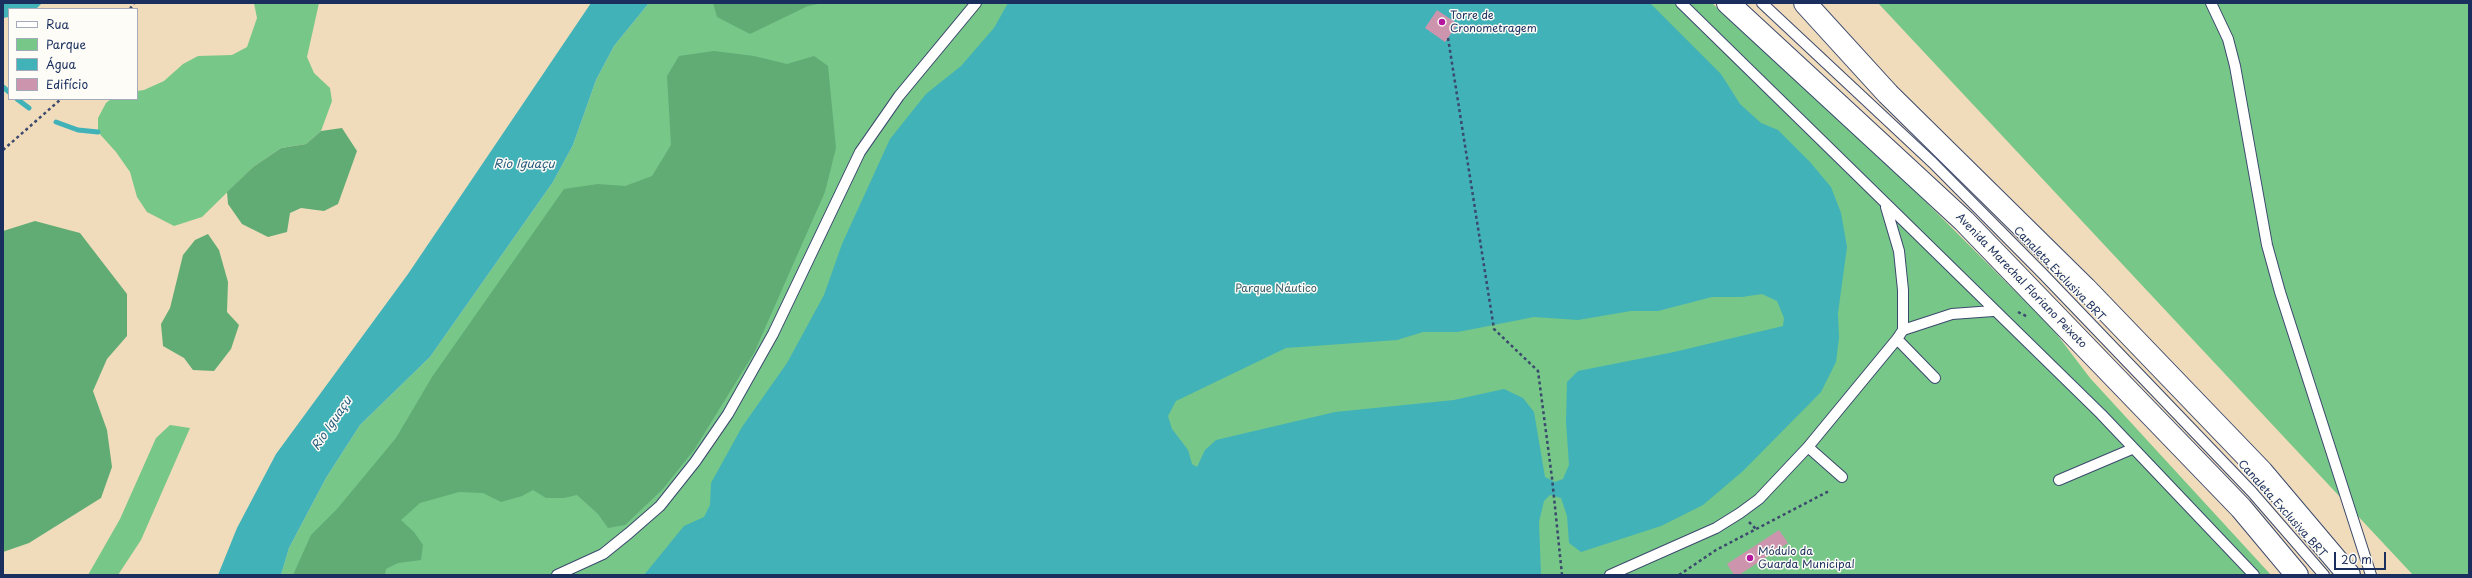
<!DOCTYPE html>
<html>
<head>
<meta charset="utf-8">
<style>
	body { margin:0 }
	#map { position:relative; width:2472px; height:578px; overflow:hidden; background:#f0dcbb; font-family:"Playpen Sans",sans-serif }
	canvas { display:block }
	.frame { position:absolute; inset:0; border:4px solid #1b2f5e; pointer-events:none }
	.legend { position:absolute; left:8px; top:8px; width:130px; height:92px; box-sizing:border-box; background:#fdfcf7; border:1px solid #a3aaba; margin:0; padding:5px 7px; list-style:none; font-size:12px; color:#1b2f5e }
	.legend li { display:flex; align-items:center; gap:8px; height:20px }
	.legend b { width:20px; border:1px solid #a3aaba }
	.scale { position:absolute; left:2334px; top:552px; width:52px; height:18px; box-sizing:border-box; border:2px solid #1b2f5e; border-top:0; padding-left:5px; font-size:12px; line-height:14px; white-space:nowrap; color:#1b2f5e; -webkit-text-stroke:3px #fdfcf7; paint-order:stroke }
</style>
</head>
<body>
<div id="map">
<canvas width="2472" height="578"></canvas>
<div class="frame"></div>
<ul class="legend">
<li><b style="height:5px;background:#fff"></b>Rua</li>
<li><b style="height:11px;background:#77c789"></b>Parque</li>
<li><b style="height:11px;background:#41b2b8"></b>Água</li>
<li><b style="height:11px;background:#cd94ae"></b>Edifício</li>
</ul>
<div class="scale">20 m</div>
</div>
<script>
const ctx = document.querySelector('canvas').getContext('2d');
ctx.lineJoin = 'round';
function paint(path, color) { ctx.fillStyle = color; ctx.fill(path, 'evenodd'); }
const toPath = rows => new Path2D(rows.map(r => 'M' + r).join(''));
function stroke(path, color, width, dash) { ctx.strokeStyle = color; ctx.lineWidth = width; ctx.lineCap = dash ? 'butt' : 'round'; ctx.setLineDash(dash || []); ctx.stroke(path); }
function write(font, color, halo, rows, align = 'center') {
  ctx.font = font + ' "Playpen Sans",sans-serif'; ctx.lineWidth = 3; ctx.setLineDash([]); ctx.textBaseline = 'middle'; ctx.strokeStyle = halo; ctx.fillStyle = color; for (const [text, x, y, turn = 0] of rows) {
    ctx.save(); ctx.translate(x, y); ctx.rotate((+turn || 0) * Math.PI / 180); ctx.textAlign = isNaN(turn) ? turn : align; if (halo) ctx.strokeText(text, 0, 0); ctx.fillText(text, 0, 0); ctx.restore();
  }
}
paint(toPath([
	[254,3,319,3,307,57,314,73,330,88,332,101,321,131,306,144,281,148,253,167,202,217,174,226,147,212,137,197,130,172,116,152,98,132,98,118,106,103,111,99,137,99,137,91,144,90,164,81,183,64,198,56,232,55,247,47,257,18],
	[649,3,1712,3,1906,182,2052,328,2090,378,2271,575,281,575,289,548,326,478,360,425,430,357,553,182,573,145,596,80,614,46],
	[1878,3,2469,3,2469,575,2413,575],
	[170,425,190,428,141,540,118,575,88,575,120,519,156,438]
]), '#77c789');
paint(toPath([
	[713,3,823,3,808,6,750,34,717,17],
	[714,51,754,56,787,64,814,56,828,66,836,148,825,192,754,353,694,450,662,490,625,525,608,528,598,514,577,495,564,498,546,498,533,490,522,496,501,502,483,493,459,492,420,503,401,520,414,532,423,545,421,560,398,563,386,569,385,575,293,575,311,535,337,509,396,438,432,377,564,189,598,184,625,186,652,176,671,145,667,76,679,56],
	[342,128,357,151,338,204,324,211,301,208,290,213,287,232,268,237,242,224,228,204,227,192,253,167,281,148,306,144,321,131],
	[35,221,80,233,127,294,127,336,107,359,93,391,107,430,112,467,101,498,29,543,3,552,3,231],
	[208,234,219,250,228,282,227,312,239,325,231,349,214,371,193,370,184,358,163,346,161,324,170,308,183,255,195,240]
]), '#61ac75');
paint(toPath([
	[3,3,42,3,36,9,9,9,9,17,3,18],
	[591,3,649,3,614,46,596,80,573,145,553,182,430,357,360,425,326,478,289,548,281,575,218,575,237,528,276,454,408,274],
	[1008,3,1650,3,1721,74,1740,104,1761,123,1778,130,1810,162,1831,187,1841,213,1847,247,1838,313,1839,338,1836,362,1821,392,1743,471,1703,505,1661,526,1581,552,1569,543,1567,516,1561,498,1550,495,1544,501,1539,522,1541,575,644,575,684,526,704,517,710,505,711,483,742,427,787,363,824,295,842,244,890,139,926,94,961,66,994,28],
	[1762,294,1777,301,1784,318,1783,326,1674,352,1578,371,1567,382,1566,422,1569,465,1563,479,1555,482,1545,477,1534,412,1523,398,1504,389,1454,400,1335,412,1216,440,1205,450,1197,467,1192,464,1188,450,1172,429,1168,416,1176,401,1286,348,1397,340,1423,332,1458,332,1534,317,1578,320,1631,311,1658,311,1712,297,1742,297]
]), '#41b2b8');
stroke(toPath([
	[3,87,9,92],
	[17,99,29,108],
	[56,122,78,130,98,132]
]), '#41b2b8', 5);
paint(toPath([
	[1437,10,1458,24,1445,42,1425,28],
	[1779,530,1788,543,1739,575,1734,575,1727,564]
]), '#cd94ae');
const service = toPath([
	[1681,3,2101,414,2254,575],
	[1762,3,1933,163,2043,274,2252,492,2324,575],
	[2211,3,2228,39,2235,66,2267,245,2280,292,2371,575],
	[1903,330,1952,314,1993,311],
	[1897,339,1935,378],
	[1808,447,1842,477],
	[2059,480,2132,449],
	[557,575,603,554,629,533,660,506,695,462,728,414,773,334,860,152,899,96,976,3],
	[1610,575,1716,528,1740,513,1759,499,1808,447,1897,339,1903,330,1903,290,1899,251,1886,207]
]);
const primary = toPath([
	[1728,3,1964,221,2241,508,2297,575],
	[1805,3,1888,94,2085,288,2262,472,2349,575]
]);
stroke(service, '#3b496c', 12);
stroke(primary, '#3b496c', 24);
stroke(toPath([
	[130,9,134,3],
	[1448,38,1494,329,1538,371,1552,478,1562,575],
	[3,150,61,99],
	[2018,312,2028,317],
	[1749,522,1756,529],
	[1679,575,1716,550,1829,491]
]), '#3b496c', 2.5, [3, 3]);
stroke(service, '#fff', 10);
stroke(primary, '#fff', 22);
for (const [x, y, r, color] of [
	[1442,22,4,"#b5179e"],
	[1750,558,4,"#b5179e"]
]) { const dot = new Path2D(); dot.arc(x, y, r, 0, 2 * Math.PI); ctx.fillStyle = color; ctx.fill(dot); stroke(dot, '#fdfcf7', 1.5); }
write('11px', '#1b2f5e', '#fdfcf7', [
	["Torre de",1450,16],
	["Cronometragem",1450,29],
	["Módulo da",1758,552],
	["Guarda Municipal",1758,565]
], 'left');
write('11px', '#1b2f5e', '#fdfcf7', [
	["Canaleta Exclusiva BRT",2059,274,46],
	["Avenida Marechal Floriano Peixoto",2021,281,46],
	["Canaleta Exclusiva BRT",2282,509,48]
]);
write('11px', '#375d6b', '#fdfcf7', [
	["Parque Náutico",1276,289]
]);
write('italic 12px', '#285d7e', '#fdfcf7', [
	["Rio Iguaçu",524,165],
	["Rio Iguaçu",332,424,-56]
]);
</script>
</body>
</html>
